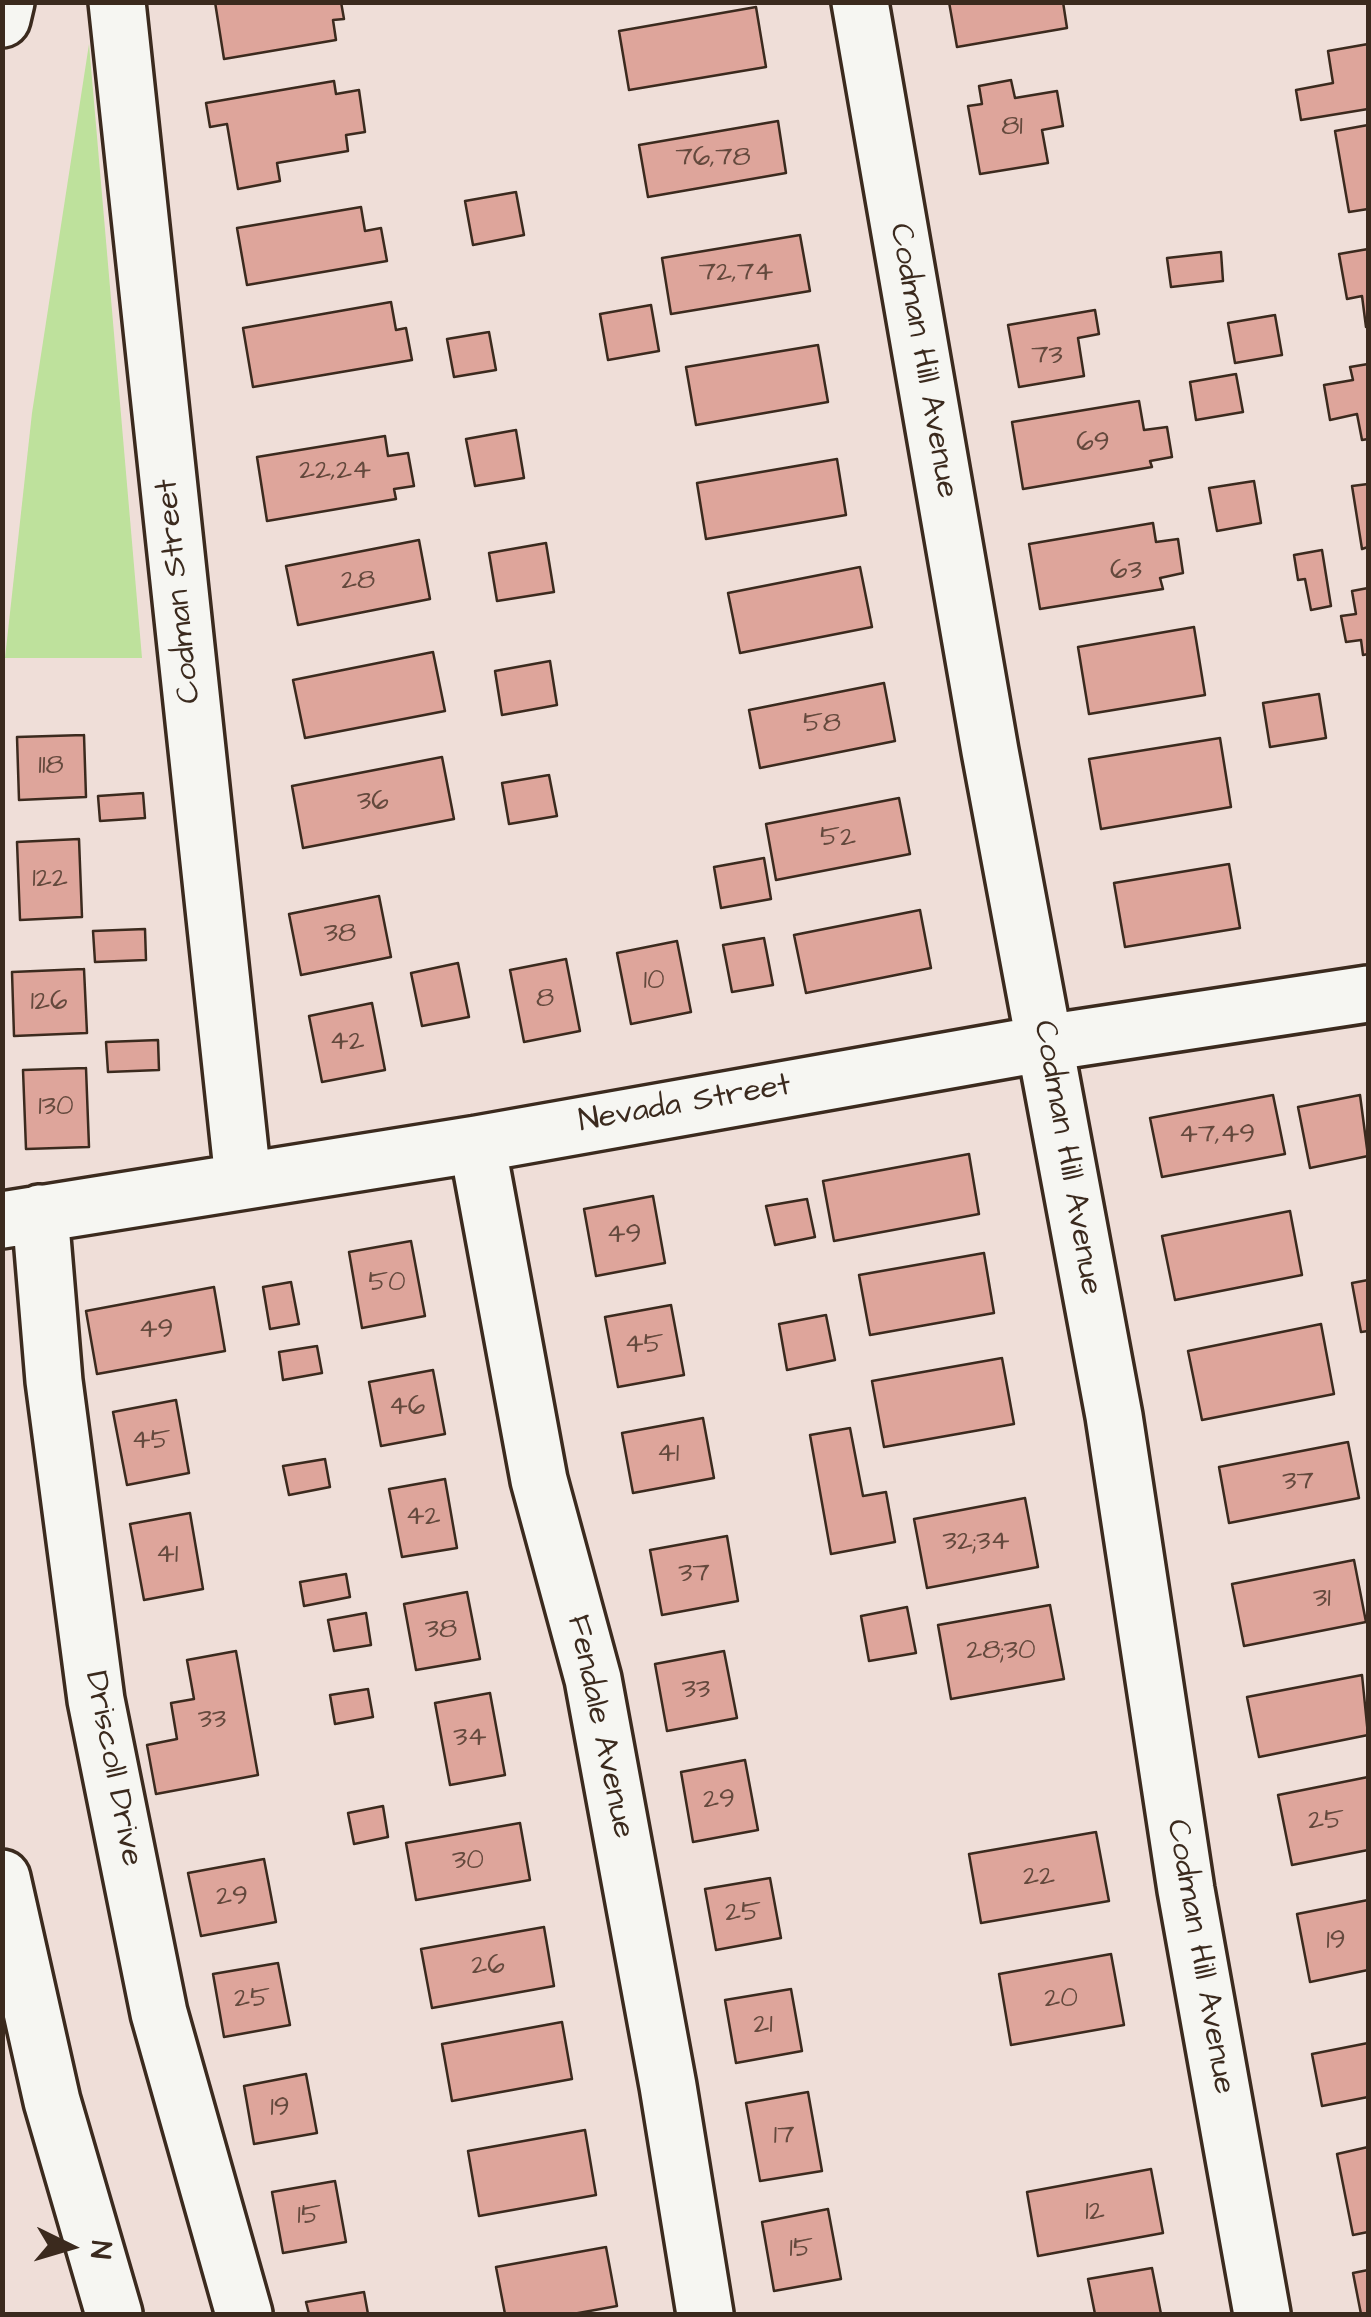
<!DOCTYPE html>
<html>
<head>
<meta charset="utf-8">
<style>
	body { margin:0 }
	#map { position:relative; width:1371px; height:2317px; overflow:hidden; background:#efded8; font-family:"Architects Daughter",sans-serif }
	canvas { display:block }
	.frame { position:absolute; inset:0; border:5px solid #3b2a1e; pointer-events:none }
	.north { position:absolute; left:20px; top:2197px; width:100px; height:100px; -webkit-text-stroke:8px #f6f6f2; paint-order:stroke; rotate:95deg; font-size:28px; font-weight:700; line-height:40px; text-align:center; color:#3b2a1e }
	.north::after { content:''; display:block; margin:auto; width:35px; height:45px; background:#3b2a1e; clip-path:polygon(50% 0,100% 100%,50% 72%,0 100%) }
</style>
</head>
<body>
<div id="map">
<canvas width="1371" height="2317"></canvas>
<div class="frame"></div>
<div class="north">N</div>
</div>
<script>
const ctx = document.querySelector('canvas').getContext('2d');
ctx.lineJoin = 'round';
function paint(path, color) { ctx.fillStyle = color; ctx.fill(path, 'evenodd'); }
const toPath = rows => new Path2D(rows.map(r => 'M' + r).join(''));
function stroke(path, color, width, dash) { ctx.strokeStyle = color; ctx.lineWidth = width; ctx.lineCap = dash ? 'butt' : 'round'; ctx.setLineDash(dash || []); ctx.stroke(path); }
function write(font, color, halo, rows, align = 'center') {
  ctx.font = font + ' "Architects Daughter",sans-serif'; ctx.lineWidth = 8; ctx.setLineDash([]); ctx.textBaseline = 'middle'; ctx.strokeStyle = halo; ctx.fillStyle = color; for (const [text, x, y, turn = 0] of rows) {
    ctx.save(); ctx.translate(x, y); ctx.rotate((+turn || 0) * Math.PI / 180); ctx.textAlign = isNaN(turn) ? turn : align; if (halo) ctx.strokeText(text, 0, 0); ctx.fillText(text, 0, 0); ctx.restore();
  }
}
paint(toPath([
	[89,44,142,658,5,658,32,413]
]), '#bee19c');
const building = toPath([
	[215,2,341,2,344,19,333,20,336,40,224,59,215,2],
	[949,2,1063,2,1067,28,957,47,949,2],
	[756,7,766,67,629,90,619,31,756,7],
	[1368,44,1368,109,1301,120,1296,90,1333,83,1328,51,1368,44],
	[1011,80,1015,98,1057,91,1063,126,1042,130,1048,163,980,174,968,106,982,104,979,86,1011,80],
	[334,81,336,94,359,90,365,132,346,135,348,151,277,163,280,181,238,189,227,124,210,127,206,103,334,81],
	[778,121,786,173,648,197,639,145,778,121],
	[1368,125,1368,209,1349,212,1335,131,1368,125],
	[516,192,524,235,473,245,465,201,516,192],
	[361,207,365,231,381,228,387,261,247,285,237,228,361,207],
	[800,235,810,291,671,314,662,258,800,235],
	[1368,249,1368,327,1366,327,1362,296,1347,299,1339,254,1368,249],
	[1221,252,1223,281,1171,287,1167,258,1221,252],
	[391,302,396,330,406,328,412,360,253,387,243,328,391,302],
	[651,305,659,351,608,360,600,314,651,305],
	[1095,310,1099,334,1078,338,1084,376,1019,387,1008,325,1095,310],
	[1275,315,1282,355,1235,363,1228,323,1275,315],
	[489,332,496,370,454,377,447,339,489,332],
	[818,345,828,402,696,425,686,367,818,345],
	[1368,364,1368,439,1362,440,1357,414,1330,420,1324,385,1353,380,1350,367,1368,364],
	[1236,374,1243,412,1196,420,1190,382,1236,374],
	[1139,401,1144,430,1167,427,1172,457,1150,461,1152,467,1023,489,1012,422,1139,401],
	[516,430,524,478,475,486,466,439,516,430],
	[385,436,388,456,408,453,414,486,394,489,396,499,267,521,257,457,385,436],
	[837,459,846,515,706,539,697,483,837,459],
	[1254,481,1261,523,1217,531,1209,488,1254,481],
	[1368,484,1368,547,1362,549,1352,486,1368,484],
	[1153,523,1156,542,1178,539,1183,573,1160,578,1163,589,1040,609,1029,544,1153,523],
	[419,540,430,599,298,625,286,566,419,540],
	[546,543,554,592,497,601,489,553,546,543],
	[1322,550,1331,606,1311,610,1305,579,1298,580,1294,555,1322,550],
	[860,567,872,627,740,653,728,593,860,567],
	[1368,588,1368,654,1363,655,1361,640,1346,642,1341,616,1356,614,1352,591,1368,588],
	[1194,627,1205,695,1089,714,1078,647,1194,627],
	[433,652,445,711,305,738,293,680,433,652],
	[550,661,557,705,502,715,495,671,550,661],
	[884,683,895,741,760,768,749,710,884,683],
	[1319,694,1326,738,1270,747,1263,703,1319,694],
	[84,735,86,797,19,800,17,737,84,735],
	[1220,738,1231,807,1101,829,1089,759,1220,738],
	[442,757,454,819,303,848,292,786,442,757],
	[549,775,557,816,509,824,502,783,549,775],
	[143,793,145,818,100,821,98,796,143,793],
	[899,798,910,854,776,880,766,824,899,798],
	[79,839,82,917,20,920,17,842,79,839],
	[764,858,771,899,721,908,714,867,764,858],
	[1229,864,1240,928,1125,947,1114,883,1229,864],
	[379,896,391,957,301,975,289,914,379,896],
	[920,910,931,968,806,993,794,935,920,910],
	[145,929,146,960,95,962,93,931,145,929],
	[764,938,773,985,732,992,723,945,764,938],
	[677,941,691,1012,631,1024,617,953,677,941],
	[566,959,580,1031,524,1042,510,970,566,959],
	[458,963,469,1017,422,1026,411,973,458,963],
	[84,969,87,1033,14,1036,12,972,84,969],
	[372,1003,385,1070,322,1082,309,1016,372,1003],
	[158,1040,159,1070,108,1072,106,1042,158,1040],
	[86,1068,89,1147,26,1149,23,1070,86,1068],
	[1273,1095,1285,1154,1162,1177,1150,1118,1273,1095],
	[1360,1095,1368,1156,1310,1168,1298,1107,1360,1095],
	[969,1154,979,1214,834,1241,823,1181,969,1154],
	[653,1196,665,1263,596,1276,584,1209,653,1196],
	[807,1199,815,1237,775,1245,766,1206,807,1199],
	[1290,1211,1302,1275,1175,1300,1162,1236,1290,1211],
	[411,1241,425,1316,362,1328,349,1252,411,1241],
	[984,1253,994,1313,870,1335,859,1275,984,1253],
	[1368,1280,1368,1331,1361,1332,1352,1283,1368,1280],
	[291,1282,299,1324,270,1329,263,1287,291,1282],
	[214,1287,225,1351,97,1374,86,1311,214,1287],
	[671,1305,684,1375,618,1387,605,1317,671,1305],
	[826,1315,835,1360,787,1370,779,1324,826,1315],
	[1321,1324,1334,1394,1202,1420,1188,1351,1321,1324],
	[317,1346,322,1373,283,1380,279,1352,317,1346],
	[1002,1358,1014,1424,884,1447,872,1381,1002,1358],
	[433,1370,445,1434,381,1446,369,1382,433,1370],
	[176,1400,189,1473,127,1485,113,1412,176,1400],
	[703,1418,714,1478,633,1493,622,1433,703,1418],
	[850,1428,863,1496,886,1492,895,1542,831,1554,810,1435,850,1428],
	[1348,1442,1359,1498,1229,1523,1219,1467,1348,1442],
	[325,1459,330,1487,289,1495,283,1466,325,1459],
	[445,1479,457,1548,402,1557,389,1489,445,1479],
	[1025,1498,1038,1567,927,1588,914,1519,1025,1498],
	[190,1513,203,1589,144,1600,130,1524,190,1513],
	[727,1536,738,1601,662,1615,650,1550,727,1536],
	[1354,1560,1366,1622,1244,1646,1232,1584,1354,1560],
	[346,1574,350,1597,304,1606,300,1582,346,1574],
	[467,1592,480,1659,416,1670,404,1604,467,1592],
	[1050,1605,1064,1679,951,1699,938,1625,1050,1605],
	[907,1607,916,1653,869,1661,861,1616,907,1607],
	[366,1613,371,1645,334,1651,328,1620,366,1613],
	[236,1651,258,1775,156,1794,147,1745,177,1739,171,1703,194,1699,187,1660,236,1651],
	[724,1651,737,1718,667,1731,655,1664,724,1651],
	[1362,1675,1368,1735,1259,1757,1247,1697,1362,1675],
	[368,1689,373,1717,335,1724,330,1695,368,1689],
	[490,1693,505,1775,450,1785,435,1703,490,1693],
	[745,1760,758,1830,693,1842,681,1772,745,1760],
	[1368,1777,1368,1850,1292,1865,1278,1795,1368,1777],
	[383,1806,388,1837,354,1844,348,1813,383,1806],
	[520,1823,530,1880,416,1900,406,1843,520,1823],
	[1096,1832,1109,1901,981,1923,969,1854,1096,1832],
	[264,1859,276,1922,201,1936,188,1873,264,1859],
	[770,1878,781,1938,716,1950,705,1889,770,1878],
	[1368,1900,1368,1970,1310,1982,1297,1914,1368,1900],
	[544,1927,554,1986,432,2008,421,1949,544,1927],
	[1111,1954,1124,2025,1011,2045,999,1974,1111,1954],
	[278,1963,290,2025,224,2037,213,1974,278,1963],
	[791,1989,802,2051,736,2063,725,2000,791,1989],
	[562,2022,572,2079,452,2101,442,2044,562,2022],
	[1368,2043,1368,2097,1322,2106,1312,2054,1368,2043],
	[306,2074,317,2133,254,2144,244,2086,306,2074],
	[808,2092,822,2171,760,2181,746,2103,808,2092],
	[585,2130,596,2195,479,2216,468,2151,585,2130],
	[1368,2147,1368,2232,1353,2235,1337,2154,1368,2147],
	[1151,2169,1163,2233,1038,2256,1027,2192,1151,2169],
	[335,2181,346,2242,283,2253,272,2192,335,2181],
	[828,2209,841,2279,774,2291,762,2222,828,2209],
	[606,2247,617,2306,573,2314,505,2314,496,2267,606,2247],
	[1152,2268,1161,2314,1095,2314,1088,2279,1152,2268],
	[1368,2270,1368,2314,1361,2314,1353,2273,1368,2270],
	[364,2292,368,2314,309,2314,306,2302,364,2292]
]);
paint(building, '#dea59b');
stroke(building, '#3b2a1e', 2.5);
const minor = toPath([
	[117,2,243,1179],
	[860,2,990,751,1114,1416,1186,1890,1262,2314],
	[477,1144,539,1480,593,1679,668,2086,705,2314],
	[40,1213,54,1381,96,1700,159,2013,244,2314],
	[2,1220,477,1144,1046,1043,1368,994]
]);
const trunk = toPath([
	[2,19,6,2],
	[2,1878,52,2101,114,2314]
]);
stroke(minor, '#3b2a1e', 62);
stroke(trunk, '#3b2a1e', 62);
stroke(minor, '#f6f6f2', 55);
stroke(trunk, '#f6f6f2', 55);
write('28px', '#64493d', null, [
	["81",1012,128],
	["76,78",713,159],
	["72,74",736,274],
	["73",1047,357],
	["69",1093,444],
	["22,24",335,472],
	["63",1126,572],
	["28",358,582],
	["58",822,725],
	["118",51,767],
	["36",373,803],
	["52",838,839],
	["122",50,880],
	["38",340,935],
	["10",654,982],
	["8",545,1000],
	["126",49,1003],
	["42",347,1043],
	["130",56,1108],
	["47,49",1217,1136],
	["49",624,1236],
	["50",387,1284],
	["49",156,1331],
	["45",644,1346],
	["46",407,1408],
	["45",151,1442],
	["41",668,1455],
	["37",1298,1483],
	["42",423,1518],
	["32;34",976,1543],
	["41",167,1556],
	["37",694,1575],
	["31",1322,1600],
	["38",441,1631],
	["28;30",1001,1652],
	["33",696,1691],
	["33",212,1721],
	["34",470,1739],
	["29",719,1801],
	["25",1326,1822],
	["30",468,1862],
	["22",1039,1878],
	["29",232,1898],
	["25",743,1914],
	["19",1336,1942],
	["26",488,1967],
	["25",252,2000],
	["20",1061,2000],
	["21",763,2026],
	["19",280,2109],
	["17",784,2137],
	["12",1095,2213],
	["15",309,2217],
	["15",801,2250]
]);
write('32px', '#3b2a1e', '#f6f6f2', [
	["Codman Hill Avenue",922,361,80],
	["Codman Street",180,591,-96],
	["Nevada Street",685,1105,-10],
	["Codman Hill Avenue",1066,1158,80],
	["Fendale Avenue",599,1727,78],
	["Driscoll Drive",112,1769,79],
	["Codman Hill Avenue",1199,1957,80]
]);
</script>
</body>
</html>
